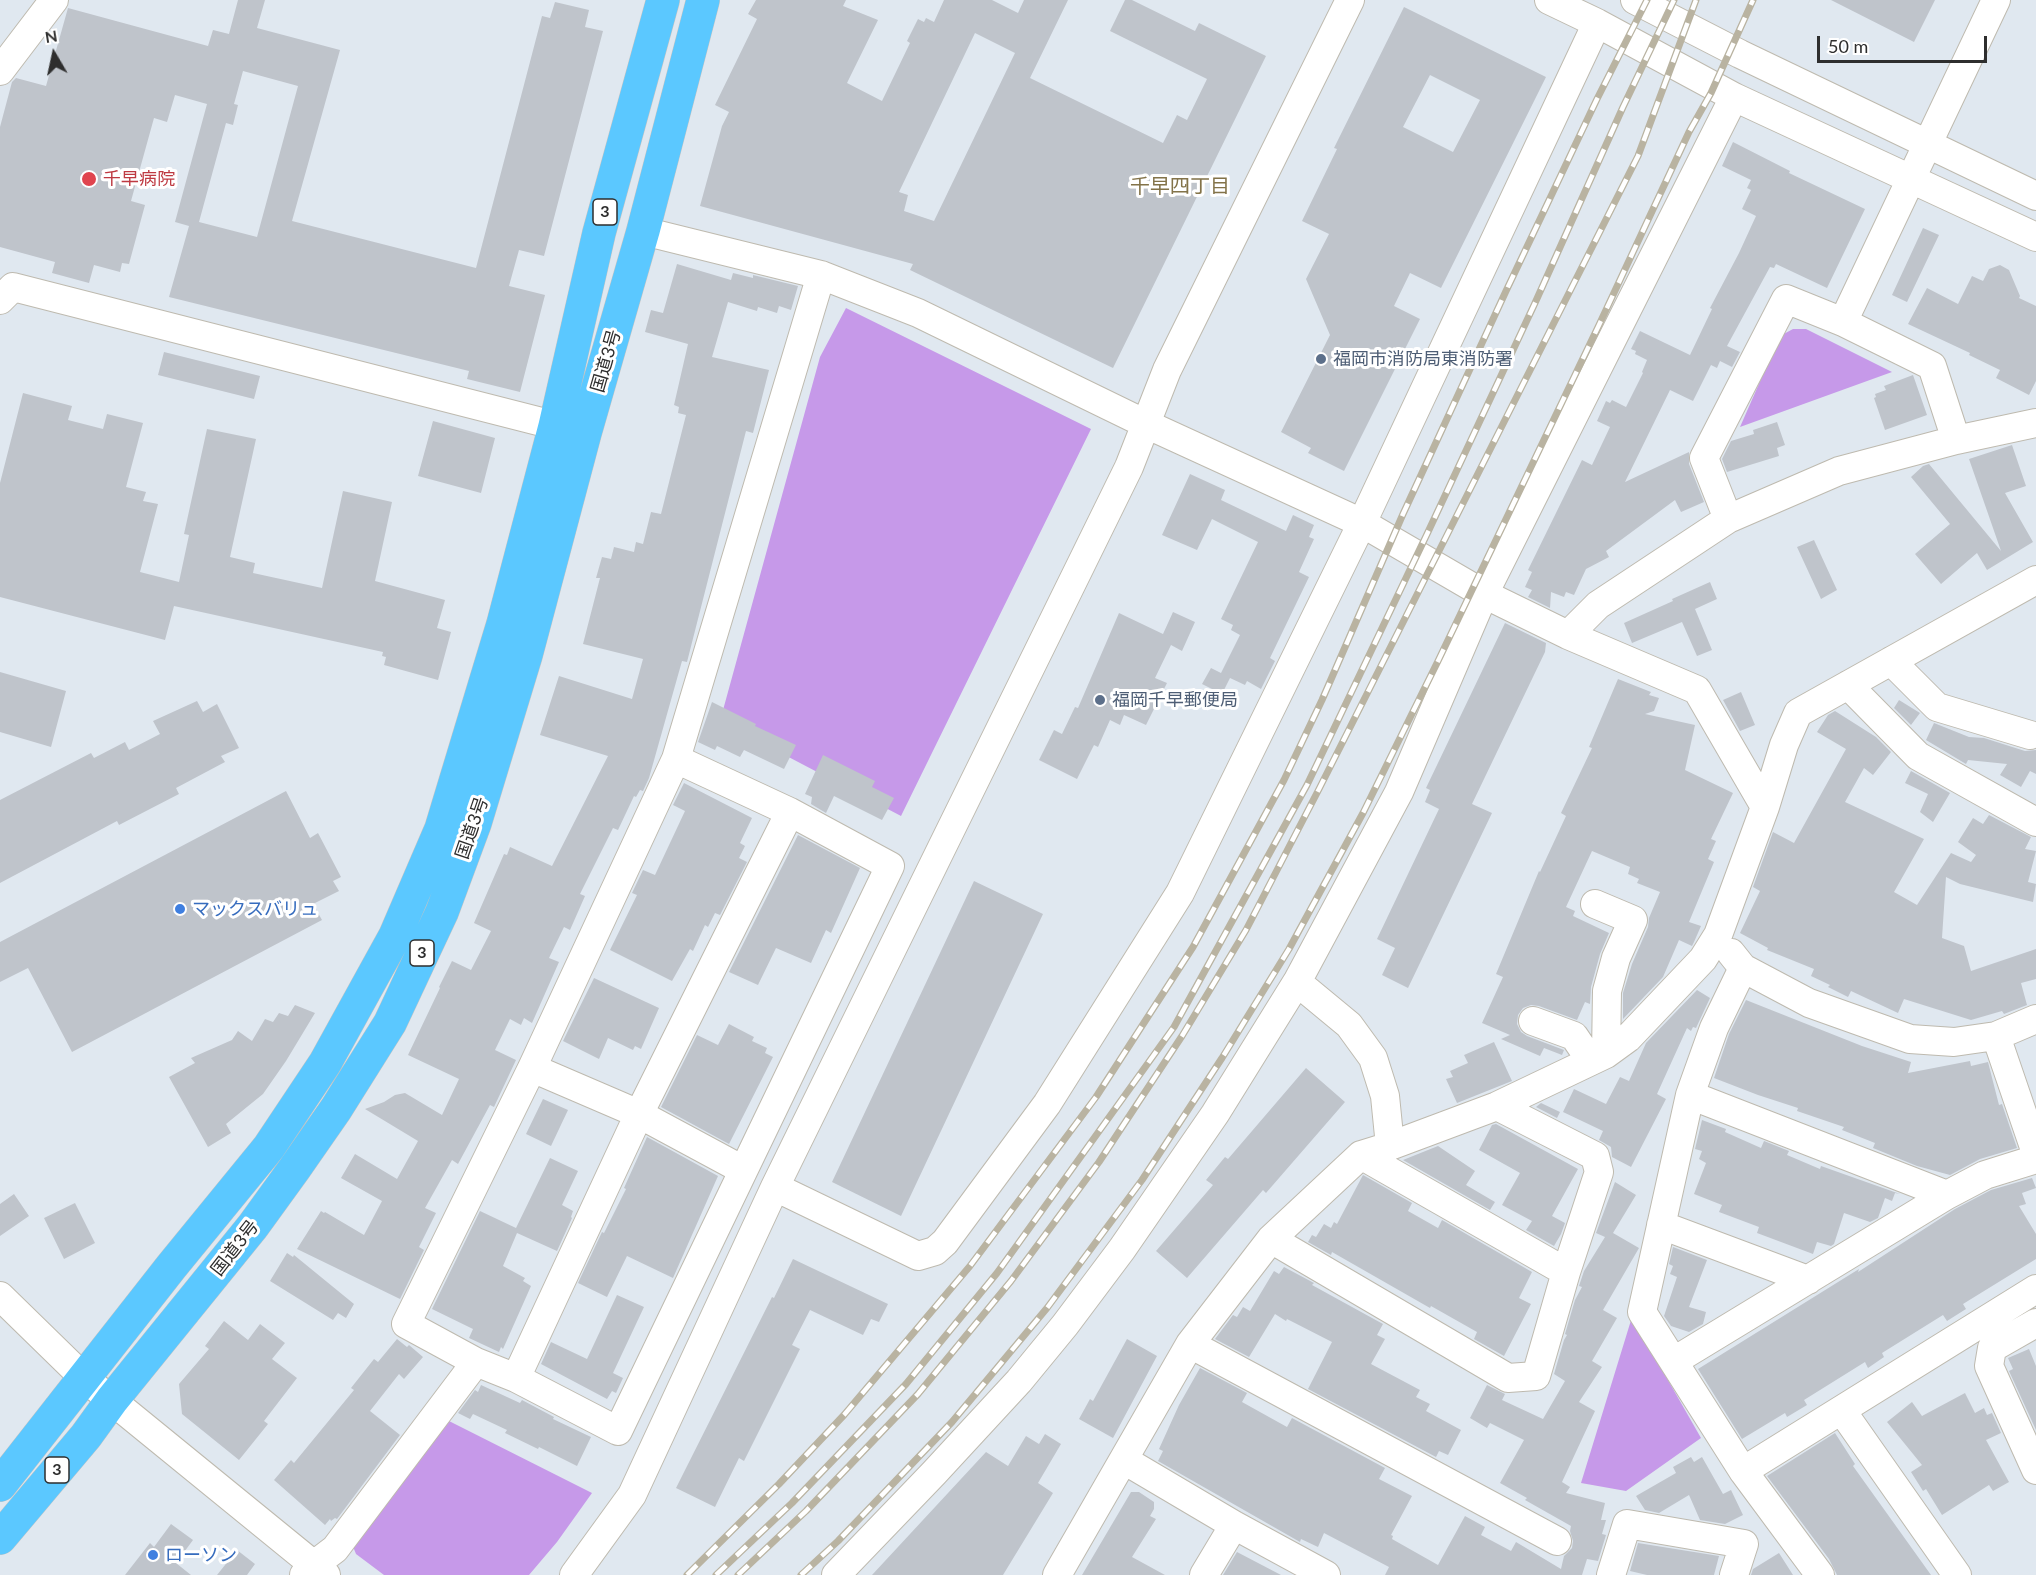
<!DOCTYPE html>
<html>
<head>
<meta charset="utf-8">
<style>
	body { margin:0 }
	#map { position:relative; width:2036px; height:1575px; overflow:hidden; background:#e0e8f0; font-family:Lato,sans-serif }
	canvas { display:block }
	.north { position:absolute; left:24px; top:24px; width:60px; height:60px; -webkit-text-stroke:4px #fff; paint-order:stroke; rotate:351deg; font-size:16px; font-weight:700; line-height:24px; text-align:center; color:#2e2e2e }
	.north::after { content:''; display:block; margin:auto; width:21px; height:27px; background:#2e2e2e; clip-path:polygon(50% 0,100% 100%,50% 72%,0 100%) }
	.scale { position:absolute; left:1817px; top:36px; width:170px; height:27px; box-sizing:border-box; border:3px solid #2e2e2e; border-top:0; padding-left:8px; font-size:18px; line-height:21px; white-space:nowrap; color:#2e2e2e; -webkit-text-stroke:4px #fff; paint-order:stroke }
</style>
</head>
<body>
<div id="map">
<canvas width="2036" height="1575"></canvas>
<div class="north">N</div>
<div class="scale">50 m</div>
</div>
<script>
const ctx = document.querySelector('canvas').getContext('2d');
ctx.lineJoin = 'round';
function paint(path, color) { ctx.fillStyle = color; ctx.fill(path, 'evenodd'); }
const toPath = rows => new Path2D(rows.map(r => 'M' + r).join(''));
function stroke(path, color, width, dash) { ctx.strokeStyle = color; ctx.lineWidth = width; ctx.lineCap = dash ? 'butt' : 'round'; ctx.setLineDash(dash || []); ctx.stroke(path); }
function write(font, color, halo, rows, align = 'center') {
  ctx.font = font + ' Lato,"Noto Sans JP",sans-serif'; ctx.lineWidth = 6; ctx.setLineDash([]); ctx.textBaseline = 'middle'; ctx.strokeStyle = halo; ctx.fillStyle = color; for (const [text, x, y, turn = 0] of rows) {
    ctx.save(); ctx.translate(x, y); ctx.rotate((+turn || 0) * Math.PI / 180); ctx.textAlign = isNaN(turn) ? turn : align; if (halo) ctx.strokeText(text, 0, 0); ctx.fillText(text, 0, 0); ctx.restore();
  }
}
paint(toPath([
	[846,308,1091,429,901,816,720,721,820,357],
	[1793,329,1806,329,1892,372,1740,427,1780,336],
	[1632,1317,1701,1438,1626,1491,1581,1483],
	[449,1421,592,1493,557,1542,529,1575,384,1575,356,1554,352,1544]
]), '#c699e9');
paint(toPath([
	[238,0,265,0,257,28,340,50,292,221,476,268,542,16,550,18,555,2,589,10,585,27,603,31,544,256,519,250,509,286,545,295,520,392,467,379,469,371,169,297,189,226,175,222,207,104,175,95,167,122,154,118,131,201,145,205,129,264,122,263,120,272,94,265,89,283,52,273,55,262,0,247,0,127,12,82,16,78,46,86,68,8,208,46,213,30,229,34],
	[243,71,298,86,257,237,199,222,226,123,233,125,238,105,234,104],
	[756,0,846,0,843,6,878,20,847,83,882,101,910,43,907,41,918,19,924,22,926,18,934,22,944,0,992,0,1018,13,1024,0,1068,0,1030,78,1163,143,1177,115,1187,120,1207,79,1110,31,1125,0,1132,0,1195,31,1199,23,1266,56,1113,368,910,270,913,264,700,206,722,126,729,112,715,105,757,19,748,14],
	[975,33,1015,53,934,221,904,211,908,195,899,192],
	[1831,0,1935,0,1914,42],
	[1404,7,1546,77,1441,288,1410,273,1394,306,1420,319,1344,471,1308,453,1311,448,1281,432,1330,335,1306,279,1329,234,1302,221,1337,149,1334,148],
	[1430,75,1480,100,1453,152,1403,127],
	[1733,142,1790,171,1789,173,1865,209,1827,288,1776,264,1774,268,1770,267,1727,346,1740,352,1732,367,1720,361,1717,368,1711,365,1693,401,1670,390,1625,482,1689,452,1689,464,1704,502,1681,512,1675,500,1606,551,1609,557,1586,569,1574,595,1566,592,1564,597,1551,592,1550,608,1528,597,1532,590,1525,587,1532,572,1528,570,1582,460,1592,465,1610,427,1597,421,1606,401,1610,403,1612,400,1626,407,1643,373,1642,372,1647,360,1635,354,1636,351,1631,349,1640,331,1690,355,1712,309,1710,308,1739,253,1756,216,1742,209,1751,190,1747,188,1751,180,1722,166],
	[1923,228,1939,235,1907,302,1892,295],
	[677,264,731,280,733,273,753,278,753,275,798,286,791,310,779,306,777,313,758,307,757,311,728,302,712,357,769,370,753,433,746,431,687,662,682,661,649,778,643,791,640,790,636,797,634,796,618,830,613,828,580,894,585,896,570,930,564,927,549,958,559,962,532,1023,524,1018,521,1025,510,1019,495,1050,516,1060,494,1107,490,1105,458,1164,452,1160,425,1208,436,1213,419,1247,424,1250,400,1299,297,1249,321,1211,324,1213,325,1212,364,1235,382,1201,341,1178,355,1154,397,1179,418,1141,365,1109,384,1102,395,1095,405,1093,442,1115,459,1079,408,1055,440,988,439,987,452,961,471,970,491,931,474,923,504,854,507,855,510,847,552,866,608,756,540,735,559,676,632,699,643,659,583,644,600,578,596,578,602,557,611,559,614,547,634,552,636,542,643,544,651,512,661,514,686,415,678,413,679,407,674,405,688,344,645,332,651,310,663,313],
	[2000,265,2009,270,2020,296,2019,298,2036,306,2036,381,2029,395,1996,378,2000,370,1969,355,1970,353,1908,324,1927,288,1958,304,1972,276,1983,281,1989,269],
	[164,352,260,376,254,399,158,375],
	[1913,375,1927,415,1885,430,1874,398,1876,397,1875,394,1886,390,1884,386],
	[23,393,72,406,68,420,103,429,107,414,143,423,126,487,146,492,143,501,158,504,140,572,179,582,189,535,184,534,207,429,256,439,230,557,255,563,253,573,322,588,343,491,392,502,375,581,445,600,437,628,451,632,438,680,384,665,386,657,382,656,383,652,174,606,165,640,0,597,0,483],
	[433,421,495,438,481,493,418,476],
	[1777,422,1785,445,1777,448,1779,456,1727,472,1722,459,1731,441,1754,434,1753,430],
	[2012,445,2026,486,2005,493,2033,542,1987,570,1977,553,1941,584,1915,554,1950,524,1911,477,1923,466,1929,464,2001,551,1969,459],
	[1190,474,1225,490,1221,500,1286,531,1293,515,1314,525,1309,537,1314,539,1299,572,1309,577,1270,658,1275,661,1261,689,1247,681,1245,685,1230,678,1222,694,1202,684,1211,668,1221,673,1240,635,1231,630,1233,625,1221,619,1258,542,1212,519,1197,550,1162,535],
	[1814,540,1837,590,1821,599,1797,547],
	[1710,582,1717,599,1695,609,1712,650,1697,656,1682,622,1632,643,1624,623,1673,601,1672,599],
	[1173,612,1195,622,1182,651,1171,645,1155,678,1167,683,1146,725,1124,715,1120,725,1110,720,1098,747,1094,745,1077,779,1039,760,1054,730,1062,734,1075,707,1078,708,1119,613,1163,634],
	[1505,623,1546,643,1545,652,1472,804,1492,813,1408,988,1382,975,1395,948,1377,939,1439,809,1425,802,1430,790,1426,788],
	[0,672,66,691,51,747,0,732],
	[1618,679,1651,692,1649,695,1659,698,1654,711,1645,714,1695,725,1685,770,1733,793,1711,839,1716,841,1708,859,1714,862,1689,922,1701,926,1694,942,1692,946,1679,940,1663,977,1623,1019,1623,993,1632,964,1648,927,1649,918,1660,892,1637,883,1639,879,1628,874,1630,867,1592,851,1566,907,1575,911,1573,916,1609,933,1600,954,1591,987,1590,1004,1585,1002,1577,1020,1539,1006,1531,1005,1523,1008,1518,1015,1517,1024,1521,1032,1527,1036,1564,1050,1562,1055,1544,1048,1540,1056,1501,1039,1510,1035,1482,1023,1503,977,1496,974,1539,871,1540,872,1566,816,1561,813,1592,748,1589,747],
	[1741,692,1755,725,1740,731,1723,700],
	[1899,700,1920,713,1911,725,1894,708],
	[197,701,203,712,217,704,239,748,221,756,225,762,176,788,179,794,119,825,117,821,0,883,0,800,91,753,94,758,125,742,129,750,160,734,153,721],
	[712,702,756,724,755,726,796,745,784,769,744,750,740,757,717,746,715,750,698,742],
	[1835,711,1876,737,1891,752,1873,775,1864,768,1845,802,1924,839,1894,892,1917,905,1951,853,1971,862,1976,855,1958,842,1973,818,1983,824,1989,815,2031,837,2025,849,2036,851,2028,882,2036,884,2033,902,1960,884,1946,877,1942,938,1964,946,1971,971,2036,949,2036,979,2021,983,2027,1005,2004,1014,2002,1011,1971,1020,1904,999,1898,1013,1851,991,1848,997,1828,987,1830,985,1811,976,1814,969,1767,950,1768,948,1740,933,1760,891,1753,887,1773,832,1794,843,1846,749,1817,732,1828,715],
	[1934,723,1969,737,1984,738,2025,751,2036,750,2036,774,2030,771,2021,787,2000,775,2007,764,1968,760,1966,764,1926,740],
	[823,755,875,781,872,787,894,798,882,820,834,796,826,813,811,804,812,797,805,794],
	[1911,771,1950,793,1933,822,1920,812,1928,794,1905,783],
	[684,783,752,818,740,843,745,846,739,858,747,862,720,915,715,913,708,927,705,925,693,951,690,949,672,981,610,950,637,895,632,893,643,870,655,875,685,811,673,805],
	[286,791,310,838,318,833,341,877,333,881,339,891,313,904,322,920,72,1052,28,968,0,982,0,942],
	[798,835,860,868,831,933,826,930,811,963,776,948,758,985,729,972],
	[974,881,1043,914,901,1216,832,1182],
	[594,978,659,1008,641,1049,635,1046,633,1050,608,1038,599,1059,563,1041],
	[1697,990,1710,998,1696,1028,1693,1027,1691,1031,1687,1028,1657,1094,1666,1099,1631,1167,1612,1157,1611,1147,1599,1140,1603,1131,1563,1112,1574,1089,1606,1104,1620,1077,1629,1081,1646,1043],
	[1746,1000,1862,1046,1911,1062,1908,1073,1970,1061,1971,1066,1988,1062,1999,1105,2002,1104,2017,1148,1980,1159,1950,1175,1917,1166,1873,1148,1875,1143,1842,1130,1844,1127,1797,1111,1798,1108,1758,1095,1714,1078,1729,1034],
	[295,1005,315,1013,286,1061,263,1094,226,1124,231,1133,208,1147,169,1077,195,1063,191,1058,232,1040,238,1031,252,1041,265,1019,273,1022,279,1013,288,1016],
	[729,1024,754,1037,752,1041,767,1048,765,1053,773,1057,729,1144,661,1107,697,1035,718,1045],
	[1494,1042,1512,1081,1457,1103,1446,1079,1453,1077,1450,1071,1468,1063,1464,1055],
	[1306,1068,1345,1102,1266,1193,1263,1190,1187,1278,1156,1251,1213,1185,1206,1180,1225,1157,1228,1159],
	[543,1099,568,1110,551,1146,526,1134],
	[1541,1103,1560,1112,1557,1118,1536,1107],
	[1702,1120,1726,1129,1725,1132,1761,1148,1764,1141,1789,1151,1787,1155,1820,1169,1821,1166,1900,1194,1895,1193,1892,1201,1885,1198,1878,1218,1870,1222,1844,1213,1834,1244,1831,1246,1817,1242,1813,1254,1757,1233,1759,1227,1719,1212,1722,1205,1694,1194,1706,1163,1699,1159,1702,1151,1695,1149],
	[1496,1124,1578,1169,1552,1216,1565,1223,1561,1234,1554,1246,1526,1230,1532,1221,1502,1205,1520,1173,1479,1150,1492,1125],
	[647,1137,718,1176,673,1278,627,1256,607,1297,578,1283,602,1232,604,1233,626,1189,624,1188],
	[1438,1146,1475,1171,1466,1185,1495,1202,1490,1210,1403,1160],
	[550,1158,578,1171,562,1205,573,1211,571,1217,572,1218,557,1251,517,1233,503,1266,525,1278,523,1281,531,1286,503,1349,501,1347,499,1352,469,1338,473,1329,432,1309,480,1211,516,1228],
	[1363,1175,1412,1203,1408,1211,1438,1228,1442,1220,1532,1272,1519,1298,1531,1304,1504,1356,1474,1339,1477,1332,1431,1306,1430,1308,1332,1252,1331,1255,1308,1242,1312,1235,1316,1237,1324,1224,1331,1228,1334,1222,1337,1224],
	[2032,1178,2036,1188,2022,1193,2026,1204,2019,1206,2036,1234,2036,1259,1963,1304,1966,1309,1947,1321,1943,1315,1882,1353,1884,1357,1868,1368,1865,1362,1804,1400,1807,1405,1787,1417,1785,1413,1742,1439,1698,1369,1859,1269,1858,1272,1955,1209,1991,1190],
	[1615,1182,1636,1195,1613,1233,1639,1248,1603,1310,1617,1318,1592,1361,1602,1367,1579,1402,1595,1411,1562,1482,1570,1487,1566,1493,1605,1503,1601,1520,1606,1520,1602,1534,1606,1535,1598,1561,1587,1559,1582,1575,1385,1575,1389,1567,1324,1533,1318,1547,1301,1539,1300,1542,1158,1461,1163,1451,1159,1449,1179,1405,1200,1368,1247,1393,1242,1402,1287,1427,1292,1418,1385,1468,1379,1479,1412,1496,1391,1535,1393,1536,1392,1539,1438,1565,1465,1516,1485,1527,1481,1535,1511,1551,1516,1542,1561,1569,1564,1556,1572,1548,1573,1541,1570,1531,1571,1526,1525,1500,1527,1498,1500,1483,1524,1440,1490,1423,1487,1428,1470,1418,1487,1385,1505,1394,1502,1400,1543,1419,1565,1381,1554,1374,1564,1340,1567,1335,1565,1334,1575,1300,1582,1287,1579,1286,1584,1271,1605,1237,1596,1233],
	[14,1194,29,1216,0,1236,0,1204],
	[75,1203,95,1243,64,1259,44,1218],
	[1673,1247,1707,1260,1689,1307,1706,1312,1703,1324,1689,1332,1671,1326,1664,1316,1677,1277,1670,1274,1673,1266,1669,1264],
	[287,1253,293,1257,294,1255,354,1304,346,1318,338,1313,333,1320,270,1281],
	[793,1259,888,1304,879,1322,871,1319,863,1335,810,1310,792,1345,800,1349,744,1461,739,1458,715,1507,676,1488,772,1297,774,1298],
	[1284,1267,1314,1283,1312,1285,1383,1324,1377,1335,1385,1339,1371,1364,1420,1390,1416,1397,1430,1404,1426,1411,1461,1430,1448,1455,1439,1451,1436,1457,1308,1389,1332,1342,1287,1319,1286,1321,1275,1314,1249,1357,1215,1339,1233,1315,1237,1317,1243,1307,1250,1311,1274,1271,1279,1274],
	[617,1295,644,1307,613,1373,623,1378,616,1393,612,1391,607,1399,541,1364,551,1342,587,1359],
	[224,1321,248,1340,260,1324,285,1343,272,1359,297,1378,264,1421,268,1424,239,1460,182,1414,179,1384,209,1349,205,1346],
	[397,1339,407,1347,409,1345,423,1357,404,1379,399,1374,370,1411,400,1435,337,1519,335,1518,331,1521,330,1519,325,1525,274,1480,291,1460,294,1463,354,1390,351,1388,374,1359,378,1362],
	[1127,1339,1157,1356,1113,1438,1079,1419,1090,1399,1093,1401],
	[2029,1349,2036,1366,2036,1430,2009,1371,2013,1369,2008,1358],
	[481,1385,520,1403,522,1400,554,1417,553,1419,591,1437,577,1466,539,1447,538,1449,505,1433,507,1430,473,1414,470,1419,458,1413,475,1390,478,1392],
	[1965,1393,1975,1413,1984,1408,1987,1415,1992,1413,2001,1433,1986,1440,2009,1482,1993,1491,1989,1485,1942,1515,1926,1489,1923,1491,1911,1472,1922,1465,1887,1422,1912,1402,1922,1416],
	[1835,1433,1855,1464,1853,1466,1931,1575,1837,1575,1829,1559,1767,1476],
	[1045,1434,1061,1444,1038,1483,1053,1493,1003,1575,872,1575,986,1452,1008,1466,1026,1436,1039,1444],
	[1691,1457,1694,1462,1702,1457,1723,1494,1731,1490,1743,1515,1725,1524,1700,1520,1689,1495,1659,1513,1645,1510,1636,1496,1676,1473,1673,1467],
	[1131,1492,1139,1492,1154,1502,1154,1509,1150,1516,1156,1519,1132,1557,1165,1575,1082,1575],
	[171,1524,193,1540,176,1563,191,1575,125,1575,150,1543,154,1547],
	[1638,1543,1719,1556,1714,1575,1647,1575,1630,1571],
	[237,1550,255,1564,247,1575,217,1575],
	[1237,1552,1281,1575,1223,1575],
	[1779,1553,1793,1575,1751,1575,1753,1569]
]), '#bfc4cb');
const minor = toPath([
	[1549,0,1597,23,1734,97,2036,237],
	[1635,0,1740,54,2036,196],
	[0,71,54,0],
	[643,231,821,275,918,313,1146,424,1362,523,1484,594,1568,635,1697,690,1765,807],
	[0,300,13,287,577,431],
	[1843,322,1996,0],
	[1728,519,1704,458,1786,299,1843,322,1932,366,1956,440],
	[1568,635,1598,605,1728,519,1839,471,1956,440,2036,423],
	[1891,661,1937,707,2030,735],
	[1848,685,1918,756,2036,822],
	[676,759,790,812,890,866,618,1431,516,1378,476,1362,406,1324,532,1068,676,759,821,275],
	[1595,904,1633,920,1616,958,1607,991,1606,1054],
	[1731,953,1743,968,1809,1003,1910,1039,1954,1042,1996,1036,2036,1019],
	[1743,968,1714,1028,1690,1095,1642,1312,1743,1471,1820,1575],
	[1297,982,1349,1025,1373,1058,1385,1096,1390,1146],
	[1533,1021,1574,1036,1591,1061],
	[1996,1036,2036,1153],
	[532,1068,639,1114,743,1170],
	[1690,1095,1947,1195],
	[1361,1155,1566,1272],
	[775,1187,918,1256,935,1251,945,1242,1047,1104,1180,893,1362,523,1597,23],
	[1661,1225,1808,1280],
	[1271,1239,1508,1378,1536,1376,1566,1272,1599,1172,1595,1156,1497,1106],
	[0,1296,83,1377,326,1575],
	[2036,1323,1992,1348,1989,1366,2036,1470],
	[1190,1344,1557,1541],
	[1674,1361,1947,1195,1985,1175,2036,1159],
	[516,1378,639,1114,790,812],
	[1842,1411,1957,1575],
	[1124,1460,1234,1525,1326,1575],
	[1743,1471,2036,1289],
	[304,1575,314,1565,335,1549,476,1362],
	[574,1575,632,1495,775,1187,1129,467,1167,370,1350,0],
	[836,1575,934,1473,1019,1381,1065,1325,1122,1249,1215,1114,1297,982,1399,792,1484,594,1734,97],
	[1057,1575,1190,1344,1271,1239,1361,1155,1390,1146,1497,1106,1606,1054,1628,1038,1703,959,1718,935,1765,807,1784,745,1798,713,2036,580],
	[1204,1575,1234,1525],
	[1611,1575,1627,1524,1744,1544,1734,1575]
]);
const highway = toPath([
	[0,1485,171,1267,269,1147,325,1063,395,936,441,829,503,624,555,426,599,233,663,0],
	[0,1538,86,1436,112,1400,253,1226,295,1168,336,1109,390,1023,442,912,475,823,526,655,585,433,643,231,703,0]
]);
stroke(minor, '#bebaaf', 30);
stroke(highway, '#c4c4c4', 34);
stroke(minor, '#fff', 28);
stroke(highway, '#5bc8ff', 33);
const rail = toPath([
	[687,1575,779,1484,844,1415,970,1266,1096,1097,1193,947,1284,780,1322,700,1403,514,1506,291,1597,99,1647,0],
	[716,1575,792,1503,906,1384,997,1273,1174,1027,1307,785,1428,532,1535,303,1623,107,1674,0],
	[738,1575,806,1511,918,1394,1011,1281,1099,1162,1182,1036,1246,930,1319,789,1638,156,1696,0],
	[801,1575,838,1541,952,1422,1047,1308,1142,1180,1222,1058,1289,949,1363,813,1438,661,1599,325,1689,132,1711,93,1753,0]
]);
stroke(rail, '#b9b3a1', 7);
stroke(rail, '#fff', 4.5, [14]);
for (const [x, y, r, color] of [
	[89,179,8,"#e0444e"],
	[1321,359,6,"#5c6f8a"],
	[1100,700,6,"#5c6f8a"],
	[180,909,6,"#3f7fe0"],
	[153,1555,6,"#3f7fe0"]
]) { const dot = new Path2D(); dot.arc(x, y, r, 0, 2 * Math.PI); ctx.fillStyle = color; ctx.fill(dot); stroke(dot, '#fff', 2); }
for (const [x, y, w] of [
	[605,212,24],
	[422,953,24],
	[57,1470,24]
]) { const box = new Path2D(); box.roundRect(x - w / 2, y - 13, w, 26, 4.5); ctx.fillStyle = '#fff'; ctx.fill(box); stroke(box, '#2e2e2e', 1.5); }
write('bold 16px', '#2e2e2e', null, [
	["3",605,212],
	["3",422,953],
	["3",57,1470]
]);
write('18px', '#be3a42', '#fff', [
	["千早病院",103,179]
], 'left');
write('18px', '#4e5e75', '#fff', [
	["福岡市消防局東消防署",1333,359],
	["福岡千早郵便局",1112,700]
], 'left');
write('18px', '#2e2e2e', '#fff', [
	["国道3号",606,361,-74],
	["国道3号",472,828,-71],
	["国道3号",235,1248,-52]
]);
write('18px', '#366cbe', '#fff', [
	["マックスバリュ",192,909],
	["ローソン",165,1555]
], 'left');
write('20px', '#837349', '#fff', [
	["千早四丁目",1180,187]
]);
</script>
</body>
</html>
